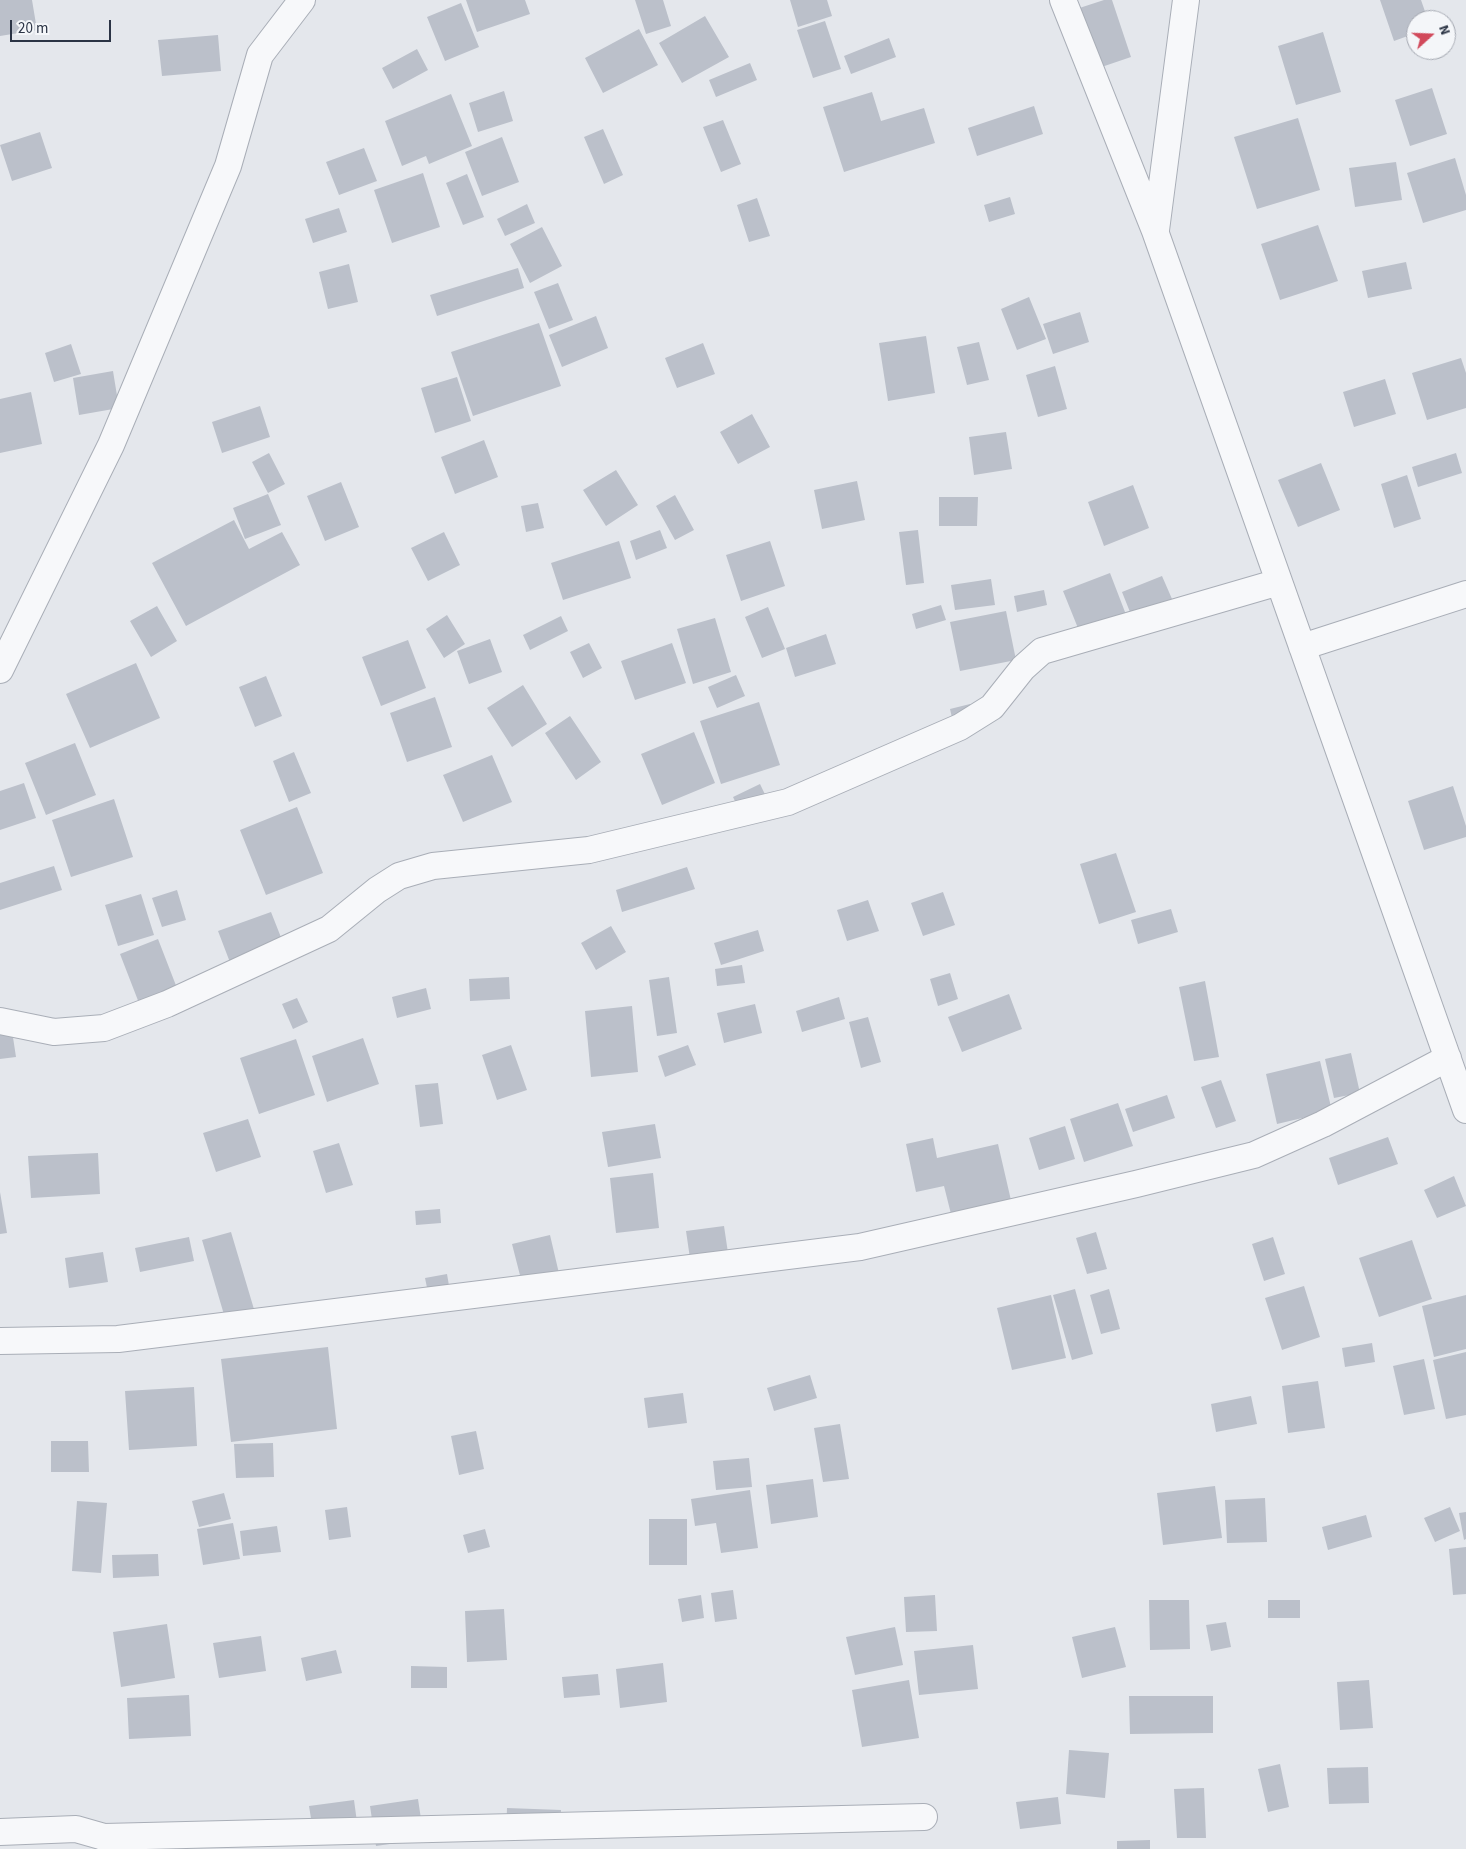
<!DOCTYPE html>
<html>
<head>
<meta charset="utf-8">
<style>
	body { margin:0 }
	#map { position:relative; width:1466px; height:1849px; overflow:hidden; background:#e4e7ec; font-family:"Source Sans 3",sans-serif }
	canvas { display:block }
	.north { position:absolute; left:1406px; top:10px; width:50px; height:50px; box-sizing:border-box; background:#f4f6f9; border:1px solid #a4a8b1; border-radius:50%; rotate:70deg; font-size:14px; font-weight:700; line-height:20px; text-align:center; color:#2b3445 }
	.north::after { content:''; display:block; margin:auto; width:18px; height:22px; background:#d1495b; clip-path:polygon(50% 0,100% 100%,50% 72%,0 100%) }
	.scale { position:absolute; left:10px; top:20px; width:101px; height:22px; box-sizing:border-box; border:2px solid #2b3445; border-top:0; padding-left:6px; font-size:15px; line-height:18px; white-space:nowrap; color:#2b3445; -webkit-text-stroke:4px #f4f6f9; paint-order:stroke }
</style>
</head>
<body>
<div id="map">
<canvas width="1466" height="1849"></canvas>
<div class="north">N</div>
<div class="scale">20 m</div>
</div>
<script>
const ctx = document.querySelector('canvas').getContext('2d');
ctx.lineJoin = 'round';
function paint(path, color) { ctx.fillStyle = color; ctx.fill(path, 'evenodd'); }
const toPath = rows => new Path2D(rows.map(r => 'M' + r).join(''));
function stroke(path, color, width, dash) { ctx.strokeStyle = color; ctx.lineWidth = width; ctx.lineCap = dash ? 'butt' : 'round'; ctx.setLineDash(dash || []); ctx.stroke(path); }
paint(toPath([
	[0,0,32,0,37,30,0,36],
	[466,0,525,0,530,14,477,32],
	[635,0,663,0,671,26,646,34],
	[790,0,827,0,832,16,798,27],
	[1104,0,1112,0,1131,57,1078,75,1058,15],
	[1380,0,1421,0,1428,20,1416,20,1416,33,1394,41],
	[461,3,479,47,445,61,427,17],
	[705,16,729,57,682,83,659,43],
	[825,21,841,69,813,78,797,30],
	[639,29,658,65,603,93,585,58],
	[1323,32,1341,92,1296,105,1278,46],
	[218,35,221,71,162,76,158,40],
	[889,38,896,57,851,74,844,56],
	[417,49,428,70,393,89,382,68],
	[750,63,757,80,716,97,709,80],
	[1432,88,1447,134,1410,146,1395,100],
	[504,91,513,121,478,132,469,103],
	[872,92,881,121,924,108,935,143,844,172,823,107],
	[451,94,472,146,429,164,426,156,402,166,385,121],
	[1034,106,1043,134,977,156,968,128],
	[1298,118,1320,190,1257,209,1234,137],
	[723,120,741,164,721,172,703,127],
	[603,129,623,175,604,184,584,137],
	[40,132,52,168,12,181,0,145],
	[502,137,519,182,482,196,465,152],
	[364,148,377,181,339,195,326,162],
	[1455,158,1466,195,1466,210,1423,223,1407,173],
	[1396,162,1402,200,1355,207,1349,168],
	[423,173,440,227,392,243,374,190],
	[467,174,484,217,463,225,446,183],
	[1010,197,1015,214,989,222,984,205],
	[757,198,770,236,749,242,737,205],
	[527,204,535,223,505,236,497,219],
	[339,208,347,232,313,243,305,219],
	[1318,225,1338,281,1280,300,1261,244],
	[542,227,562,266,530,283,510,244],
	[1406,262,1412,289,1368,298,1362,271],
	[349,264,358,302,328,309,319,272],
	[518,268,524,288,437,316,430,295],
	[558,283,573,320,549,329,534,292],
	[1029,297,1046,339,1017,350,1001,309],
	[1080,312,1089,342,1053,354,1043,324],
	[596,316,608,348,562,367,549,335],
	[539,323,561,386,473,416,451,352],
	[926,336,935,393,888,401,879,343],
	[979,342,989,380,967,385,957,347],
	[703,343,715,374,677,388,665,358],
	[71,344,81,374,54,382,45,353],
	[1461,358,1466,373,1466,408,1427,420,1412,373],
	[1055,366,1067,409,1038,417,1026,375],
	[113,371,119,408,79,415,73,378],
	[457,377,471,421,435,433,421,388],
	[1385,379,1396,414,1354,427,1343,392],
	[31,392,42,444,0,453,0,399],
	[260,406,270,437,222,453,212,422],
	[752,414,770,447,738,464,720,432],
	[1006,432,1012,469,974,475,969,437],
	[484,440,498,477,455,494,441,457],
	[269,453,285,484,268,493,252,462],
	[1456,453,1462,473,1418,487,1412,467],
	[1321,463,1340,510,1298,527,1278,480],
	[616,470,638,505,606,526,583,490],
	[1407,475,1421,519,1394,528,1381,484],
	[857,481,865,520,822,529,814,490],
	[341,482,359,527,325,541,307,496],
	[1133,485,1149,528,1104,546,1088,502],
	[268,494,281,525,245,539,233,508],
	[675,495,694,530,675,540,656,506],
	[939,497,978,497,977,526,939,526],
	[538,503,544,528,526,532,521,506],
	[234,520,249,549,282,532,300,565,186,626,152,563],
	[660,530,667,548,636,560,630,541],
	[918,530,924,583,906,585,899,532],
	[444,532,460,565,428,581,411,548],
	[619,541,631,578,563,600,551,563],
	[770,541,785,586,741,601,726,555],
	[1110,573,1130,625,1084,643,1063,591],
	[1162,576,1179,615,1138,632,1122,592],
	[991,579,995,605,955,610,951,585],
	[1044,590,1047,605,1017,612,1014,596],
	[941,605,946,620,916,629,912,614],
	[157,606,177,641,151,657,130,621],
	[768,607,785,649,762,658,745,617],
	[1006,611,1016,660,960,671,950,622],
	[447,615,465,644,444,658,426,629],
	[561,616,568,631,530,650,523,635],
	[715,618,731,672,693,684,677,629],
	[826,634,836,664,795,677,786,648],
	[490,639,502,672,469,684,457,651],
	[408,640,426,688,381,706,362,657],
	[589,643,602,668,583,678,570,652],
	[672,643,686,683,635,700,621,661],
	[136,663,160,718,90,748,66,694],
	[736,675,745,696,717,708,708,687],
	[266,676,282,716,255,727,239,687],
	[523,685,547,724,512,747,487,708],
	[435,697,452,747,407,762,390,713],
	[759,702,780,765,721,784,700,721],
	[970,704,977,730,956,735,950,709],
	[570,716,601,762,576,780,545,733],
	[694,732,715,783,662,805,641,754],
	[75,743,96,795,46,815,25,763],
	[294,752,311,793,289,802,273,761],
	[492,755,512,802,463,822,443,775],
	[24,783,36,818,0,830,0,791],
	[760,784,773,811,746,824,733,797],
	[1453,786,1466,826,1466,837,1424,850,1408,801],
	[114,799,133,857,71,877,52,820],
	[297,807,323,873,266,895,240,830],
	[1116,853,1136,912,1099,924,1080,864],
	[54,866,62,890,0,910,0,883],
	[687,867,695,889,622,912,616,890],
	[177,890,186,920,162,927,152,898],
	[943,892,955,925,923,936,911,903],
	[141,894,154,935,118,946,105,905],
	[868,900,879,931,847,941,837,910],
	[1171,909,1178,932,1138,944,1131,920],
	[271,912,284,945,231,965,218,931],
	[611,926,626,952,596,970,581,943],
	[758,930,764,951,721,965,714,943],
	[158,939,182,1001,144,1016,120,954],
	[742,965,745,983,717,986,715,969],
	[950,973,958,999,938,1006,930,979],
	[509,977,510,999,470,1001,469,979],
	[669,977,677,1033,657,1036,649,980],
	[1205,981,1219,1057,1194,1061,1179,987],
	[426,988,431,1009,397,1018,392,997],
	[1009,994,1022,1029,962,1052,948,1017],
	[839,997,845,1019,802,1032,796,1011],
	[297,998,308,1022,293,1029,282,1004],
	[755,1004,762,1033,724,1043,717,1013],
	[632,1006,638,1072,591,1077,585,1011],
	[9,1011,16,1057,0,1059,0,1012],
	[868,1017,881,1062,861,1068,849,1022],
	[363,1038,379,1084,327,1102,312,1056],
	[296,1039,315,1095,259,1114,240,1058],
	[511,1045,527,1090,497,1100,482,1055],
	[688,1045,696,1065,665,1077,658,1056],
	[1351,1053,1360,1093,1334,1098,1325,1059],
	[1320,1061,1332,1111,1277,1124,1266,1074],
	[1221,1080,1236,1121,1216,1128,1201,1087],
	[438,1083,443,1124,420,1127,415,1085],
	[1167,1095,1175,1118,1133,1132,1125,1109],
	[1118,1103,1133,1146,1084,1162,1070,1119],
	[248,1119,261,1157,216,1172,203,1133],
	[655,1124,661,1158,608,1167,602,1132],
	[1065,1126,1075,1159,1039,1170,1029,1138],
	[1388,1137,1398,1164,1338,1185,1329,1158],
	[933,1138,937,1158,998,1144,1013,1209,953,1222,944,1186,916,1192,906,1144],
	[339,1143,353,1185,326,1193,313,1151],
	[98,1153,100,1194,31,1198,28,1156],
	[653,1173,659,1228,616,1233,610,1178],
	[1454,1176,1466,1206,1437,1218,1424,1190],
	[0,1192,7,1233,0,1234],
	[440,1209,441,1223,416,1225,415,1211],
	[724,1226,731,1273,693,1279,686,1231],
	[231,1232,259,1326,230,1335,202,1240],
	[1096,1232,1107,1269,1087,1274,1076,1238],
	[550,1235,561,1282,524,1291,512,1244],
	[189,1237,194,1261,140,1272,135,1248],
	[1273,1237,1285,1274,1264,1281,1252,1244],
	[1412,1240,1432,1299,1379,1317,1359,1258],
	[103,1252,108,1282,69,1288,65,1258],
	[447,1274,452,1303,431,1307,425,1278],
	[1304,1286,1320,1337,1282,1350,1265,1298],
	[1075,1289,1093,1354,1072,1360,1053,1295],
	[1109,1289,1120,1329,1101,1334,1090,1295],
	[1051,1295,1066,1358,1012,1370,997,1308],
	[1466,1295,1466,1349,1434,1357,1422,1306],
	[1372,1343,1375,1362,1345,1367,1342,1348],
	[328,1347,337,1429,231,1442,221,1359],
	[1466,1352,1466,1415,1446,1419,1433,1360],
	[1424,1359,1435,1409,1404,1415,1393,1366],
	[810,1375,817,1398,774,1411,767,1388],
	[1318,1381,1325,1428,1288,1433,1282,1386],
	[194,1387,197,1446,129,1450,125,1391],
	[683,1393,687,1423,648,1428,644,1398],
	[1251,1396,1257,1424,1216,1432,1211,1404],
	[840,1424,849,1479,823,1482,814,1428],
	[476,1431,484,1469,459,1475,451,1436],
	[51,1441,88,1441,89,1472,51,1472],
	[273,1443,274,1477,236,1478,234,1444],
	[749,1458,752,1487,716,1490,713,1461],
	[813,1479,818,1517,771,1524,766,1485],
	[1215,1486,1222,1538,1163,1545,1157,1493],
	[750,1490,758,1548,721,1553,716,1523,695,1526,691,1499],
	[224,1493,231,1519,199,1527,192,1501],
	[1265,1498,1267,1542,1227,1543,1225,1500],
	[77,1501,107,1503,101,1573,72,1571],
	[347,1507,351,1537,329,1540,325,1510],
	[1450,1507,1460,1531,1435,1542,1424,1518],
	[1466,1512,1466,1539,1464,1540,1459,1513],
	[1366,1515,1372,1537,1328,1550,1322,1527],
	[649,1519,687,1519,687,1565,649,1565],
	[233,1523,240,1559,203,1565,197,1529],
	[277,1526,281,1552,243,1556,240,1531],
	[485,1529,490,1547,468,1553,463,1535],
	[1466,1547,1466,1594,1453,1595,1449,1549],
	[158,1554,159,1576,113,1578,112,1555],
	[733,1590,737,1619,715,1622,711,1593],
	[701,1595,704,1618,682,1622,678,1599],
	[935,1595,937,1631,906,1632,904,1597],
	[1149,1600,1189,1600,1190,1649,1150,1650],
	[1268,1600,1300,1600,1300,1618,1268,1618],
	[504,1609,507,1660,467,1662,465,1611],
	[1226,1622,1231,1647,1211,1651,1206,1625],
	[167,1624,175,1678,121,1687,113,1632],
	[895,1627,903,1665,855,1675,846,1637],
	[1115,1627,1126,1667,1082,1678,1072,1637],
	[261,1636,266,1671,219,1678,213,1643],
	[973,1645,978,1689,919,1695,914,1651],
	[336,1650,342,1673,306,1681,301,1658],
	[663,1663,667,1702,620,1708,616,1669],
	[411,1666,447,1667,447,1688,411,1688],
	[598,1674,600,1695,564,1698,562,1677],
	[909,1680,919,1738,862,1747,852,1690],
	[1369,1680,1373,1728,1340,1730,1337,1682],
	[189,1695,191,1736,129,1739,127,1698],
	[1129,1696,1213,1696,1213,1733,1130,1734],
	[1069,1750,1109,1753,1105,1798,1066,1794],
	[1280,1764,1289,1807,1268,1812,1258,1769],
	[1368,1767,1369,1803,1329,1804,1327,1768],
	[1204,1788,1206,1838,1177,1838,1174,1789],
	[1058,1797,1061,1824,1020,1829,1016,1802],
	[418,1799,424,1839,376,1846,370,1806],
	[354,1800,359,1837,315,1843,309,1806],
	[507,1808,561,1810,560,1836,506,1834],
	[1150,1840,1150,1849,1117,1849,1117,1841]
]), '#bbc0ca');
const street = toPath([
	[1063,0,1155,231,1466,1110],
	[1156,230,1186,0],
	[1302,647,1466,594],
	[0,670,111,445,228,166,260,55,302,0],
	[0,1021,54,1032,104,1028,167,1004,329,929,377,890,399,876,433,866,589,850,788,802,960,727,992,707,1023,668,1042,651,1279,582],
	[0,1341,118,1339,860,1247,1136,1184,1254,1155,1323,1124,1448,1058],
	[0,1832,76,1829,104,1837,116,1849],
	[104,1837,924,1817]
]);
stroke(street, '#a9aeb7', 28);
stroke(street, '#f7f8fa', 26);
</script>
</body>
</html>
